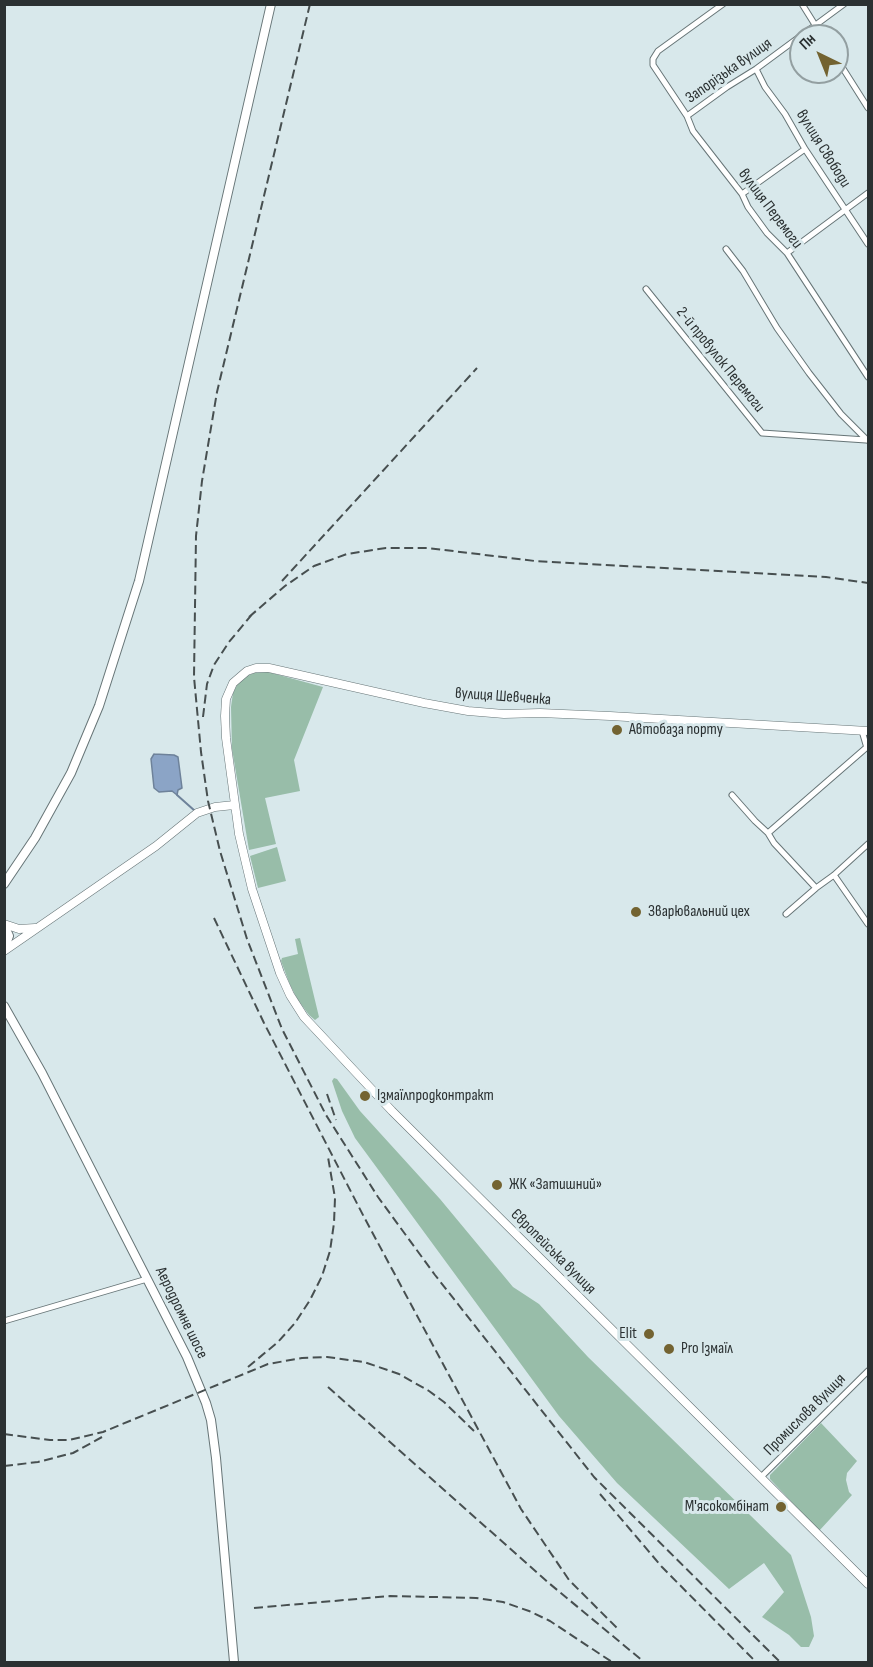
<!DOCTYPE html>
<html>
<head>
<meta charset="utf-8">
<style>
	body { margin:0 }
	#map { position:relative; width:873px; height:1667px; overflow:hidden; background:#d8e8eb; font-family:"Sofia Sans Condensed",sans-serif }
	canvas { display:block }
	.frame { position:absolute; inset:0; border:6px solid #2b3132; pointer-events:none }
	.north { position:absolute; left:789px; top:24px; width:60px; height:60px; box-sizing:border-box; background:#d8e8eb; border:2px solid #939fa1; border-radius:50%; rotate:317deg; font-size:16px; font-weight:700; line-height:24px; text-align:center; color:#2b3132 }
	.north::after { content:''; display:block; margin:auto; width:21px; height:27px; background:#736331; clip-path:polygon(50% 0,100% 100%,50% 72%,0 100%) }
</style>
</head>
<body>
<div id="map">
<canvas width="873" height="1667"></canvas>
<div class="frame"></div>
<div class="north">Пн</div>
</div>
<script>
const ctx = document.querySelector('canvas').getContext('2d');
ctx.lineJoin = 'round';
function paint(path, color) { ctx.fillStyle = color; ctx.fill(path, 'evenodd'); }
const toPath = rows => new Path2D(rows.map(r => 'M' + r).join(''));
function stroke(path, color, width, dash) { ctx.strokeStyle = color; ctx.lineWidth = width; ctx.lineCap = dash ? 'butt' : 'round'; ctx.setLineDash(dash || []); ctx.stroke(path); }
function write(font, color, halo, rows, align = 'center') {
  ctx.font = font + ' "Sofia Sans Condensed",sans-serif'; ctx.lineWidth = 6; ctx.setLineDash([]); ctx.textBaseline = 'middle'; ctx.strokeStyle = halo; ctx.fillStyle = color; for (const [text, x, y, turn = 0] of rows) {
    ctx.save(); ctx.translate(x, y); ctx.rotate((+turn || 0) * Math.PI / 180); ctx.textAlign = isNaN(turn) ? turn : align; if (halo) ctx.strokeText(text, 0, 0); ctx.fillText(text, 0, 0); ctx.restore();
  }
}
paint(toPath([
	[268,672,323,687,294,760,300,791,265,798,276,844,249,850,232,749,231,707,233,693,238,683,245,677,254,673],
	[277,847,286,881,258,888,250,856],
	[300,938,319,1017,315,1020,309,1015,298,1000,290,985,281,961,282,958,298,954,295,939],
	[334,1078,337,1079,360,1111,440,1199,513,1287,539,1304,588,1357,791,1555,811,1617,814,1636,809,1647,801,1647,789,1635,762,1617,784,1592,764,1563,729,1589,617,1483,559,1416,355,1138,342,1111,332,1081],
	[821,1423,857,1461,847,1473,846,1480,849,1492,852,1495,819,1531,770,1479,770,1475]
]), '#98bda9');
const water = toPath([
	[154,754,174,755,178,757,182,788,178,790,177,795,172,791,159,792,154,788,151,759,154,754]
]);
paint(water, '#8ba4c6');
stroke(water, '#6e829a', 1.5);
stroke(toPath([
	[177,795,195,811]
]), '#6e829a', 2);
const minor = toPath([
	[723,4,658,51,653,59,653,65,687,116,693,131,742,194,748,207,767,233,787,253,868,377],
	[802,4,822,36],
	[837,59,868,108],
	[756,69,765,87,785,114,805,149,868,244],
	[687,116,727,87,756,69,844,4],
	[742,194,805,149],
	[726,249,743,271,777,328,809,373,841,414,867,440],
	[787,253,868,193],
	[646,289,762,433,866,440],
	[862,731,867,748],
	[732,795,755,821,768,833,774,843,816,888],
	[768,833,867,747],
	[834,875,868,924],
	[786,914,816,888,834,875,868,844],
	[4,1321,147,1279],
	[761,1477,868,1371]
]);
const secondary = toPath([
	[868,731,610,716,540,713,504,714,468,711,424,703,269,668,256,668,247,671,233,683,226,699,225,716,226,738,239,834,252,889,280,973,290,995,304,1017,392,1111,868,1584],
	[4,924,19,929,35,928],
	[4,951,156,846,197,813,215,807,234,805]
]);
const trunk = toPath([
	[4,884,35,838,71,773,99,706,139,581,271,4],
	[4,925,9,936,4,950],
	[4,1006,42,1073,123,1232,187,1357,206,1403,211,1420,216,1458,234,1662]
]);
stroke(minor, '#677577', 7);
stroke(secondary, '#677577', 9);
stroke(trunk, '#677577', 10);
stroke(minor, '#fff', 5);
stroke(secondary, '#fff', 8);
stroke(trunk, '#fff', 8);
stroke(toPath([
	[310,4,217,392,202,481,196,536,194,677,201,752,208,801,220,851,247,939,282,1029,326,1115,378,1197,435,1275,594,1477,780,1662],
	[282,581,477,368],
	[249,617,285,586,314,566,347,554,386,548,428,548,535,561,826,577,868,583],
	[203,717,207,684,214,665,229,642,254,612],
	[214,918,264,1023,364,1217,521,1509,569,1580,619,1630],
	[327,1094,336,1120],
	[248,1367,278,1342,295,1323,310,1300,322,1276,330,1251,334,1223,335,1198,328,1157],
	[328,1387,550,1584,644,1662],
	[4,1434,50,1440,69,1440,103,1432,268,1364,302,1358,327,1357,364,1362,399,1374,429,1391,444,1402,474,1431],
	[4,1466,38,1462,73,1453,102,1437],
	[600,1494,662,1567,756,1662],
	[254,1608,390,1596,476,1598,503,1602,529,1611,550,1621,612,1662]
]), '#474f50', 2, [9, 4.5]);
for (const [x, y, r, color] of [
	[617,730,6,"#736331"],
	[636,912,6,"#736331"],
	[365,1096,6,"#736331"],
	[497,1185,6,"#736331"],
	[649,1334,6,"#736331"],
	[669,1349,6,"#736331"],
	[781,1507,6,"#736331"]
]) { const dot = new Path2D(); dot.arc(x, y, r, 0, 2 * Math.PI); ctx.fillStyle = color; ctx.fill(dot); stroke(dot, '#d8e8eb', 2); }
write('16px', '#2b3132', '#d8e8eb', [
	["Запорізька вулиця",729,71,-35],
	["вулиця Свободи",823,149,58],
	["вулиця Перемоги",770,209,53],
	["2-й провулок Перемоги",720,360,51],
	["вулиця Шевченка",503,697,4],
	["Європейська вулиця",553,1252,45],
	["Аеродромне шосе",181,1313,64],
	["Промислова вулиця",805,1415,-45]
]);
write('16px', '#2b3132', '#d8e8eb', [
	["Автобаза порту",629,730],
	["Зварювальний цех",648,912],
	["Ізмаїлпродконтракт",377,1096],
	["ЖК «Затишний»",509,1185],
	["Elit",637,1334,"right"],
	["Pro Ізмаїл",681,1349],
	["М'ясокомбінат",769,1507,"right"]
], 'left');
</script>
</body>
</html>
